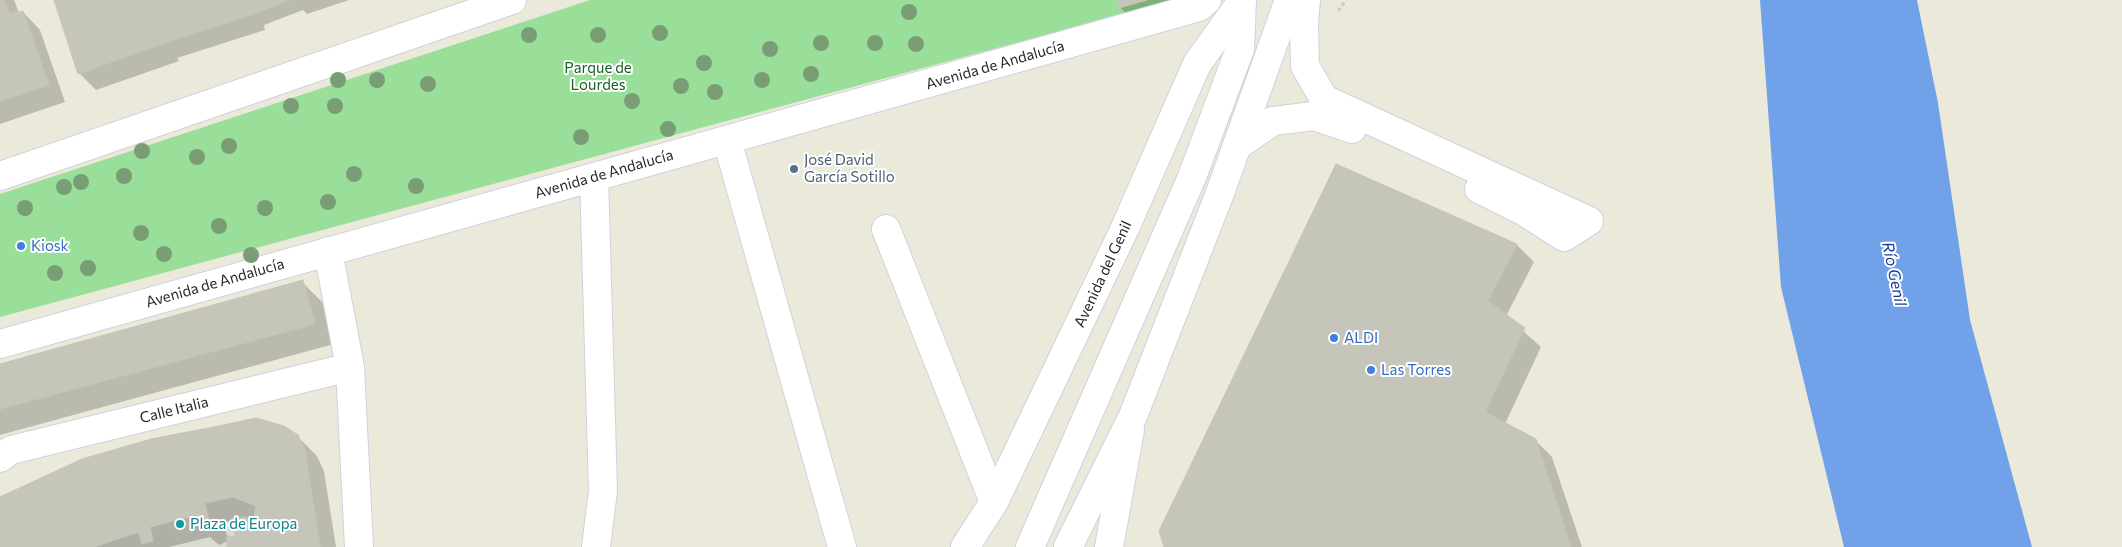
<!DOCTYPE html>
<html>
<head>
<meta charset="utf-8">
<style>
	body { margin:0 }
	canvas { display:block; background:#eae9da }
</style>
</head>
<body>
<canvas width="2122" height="547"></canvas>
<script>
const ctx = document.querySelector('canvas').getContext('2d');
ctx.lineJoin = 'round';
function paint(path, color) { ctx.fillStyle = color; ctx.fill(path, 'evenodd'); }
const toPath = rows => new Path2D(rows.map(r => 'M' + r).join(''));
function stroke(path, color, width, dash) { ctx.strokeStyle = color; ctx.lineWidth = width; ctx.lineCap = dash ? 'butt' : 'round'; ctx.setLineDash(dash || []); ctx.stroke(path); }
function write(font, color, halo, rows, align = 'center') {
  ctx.font = font + ' Commissioner,sans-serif'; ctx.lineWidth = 4; ctx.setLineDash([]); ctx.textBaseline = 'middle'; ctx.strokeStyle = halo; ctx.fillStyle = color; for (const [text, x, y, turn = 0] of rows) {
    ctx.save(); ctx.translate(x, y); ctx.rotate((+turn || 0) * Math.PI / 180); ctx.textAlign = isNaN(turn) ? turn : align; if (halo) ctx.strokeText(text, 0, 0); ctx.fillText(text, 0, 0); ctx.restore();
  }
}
paint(toPath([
	[590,0,1175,0,0,317,0,194]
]), '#99df99');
paint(toPath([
	[233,497,256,506,254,517,235,537,227,536,227,547,94,547,139,532,142,544,153,541,150,527,180,519,197,516,199,526,209,521,205,503]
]), '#dbdad1');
paint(toPath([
	[1760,0,1917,0,1938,103,1970,320,2032,547,1844,547,1781,287]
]), '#71a1e9');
paint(toPath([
	[0,0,14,0,19,13,23,12,40,30,65,102,0,124],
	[55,0,349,0,307,14,303,10,264,25,265,30,177,58,179,61,96,90,79,73],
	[1118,0,1193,0,1131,19,1121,8],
	[1337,165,1517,245,1534,262,1506,316,1541,347,1505,424,1535,440,1552,457,1582,547,1165,547],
	[302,282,322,302,334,344,0,435,0,366],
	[297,436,317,456,324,471,336,547,228,547,228,541,219,545,210,537,169,547,0,547,0,499],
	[254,516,255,519,246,518],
	[236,520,236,538,227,537,224,523]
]), '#0003');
const building = toPath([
	[0,0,4,0,10,14,23,11,49,85,0,101,0,0],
	[54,0,143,0,162,44,78,74,54,0],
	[143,0,246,0,251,15,162,44,143,0],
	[246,0,290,0,251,15,246,0],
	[1117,0,1147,0,1119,8,1117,0],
	[1336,164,1517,244,1488,301,1525,328,1485,412,1536,439,1571,547,1164,547,1159,531,1336,164],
	[303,280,315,324,0,409,0,364,303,280],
	[256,418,284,426,298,435,305,450,256,506,233,497,214,427,256,418],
	[214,427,233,497,205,503,209,521,198,526,197,516,180,519,151,439,214,427],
	[151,439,180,519,150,527,153,541,142,544,139,532,123,537,82,459,151,439],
	[305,450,320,547,227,547,227,536,235,537,234,518,254,517,256,506,305,450],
	[82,459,123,537,94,547,60,547,28,484,82,459],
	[28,484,60,547,0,547,0,497,28,484]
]);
paint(building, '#c6c5ba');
stroke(building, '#c5c5b4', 1);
const street = toPath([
	[1306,0,1304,23,1305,66,1324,99,1589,221],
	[727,140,842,547],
	[1237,146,1273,121,1314,116,1352,129],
	[594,177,603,491,596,547],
	[1479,189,1523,211,1564,237,1589,221],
	[886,229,994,502],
	[328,251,350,367,359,547],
	[0,458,11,450,350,367],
	[965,547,994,502,1125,228,1197,64,1242,1],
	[1109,547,1130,430]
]);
const secondary = toPath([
	[0,176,512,0],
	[0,344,1199,7,1207,0],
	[1030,547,1192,177,1240,49,1242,0],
	[1068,547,1133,416,1220,193,1289,0]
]);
stroke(street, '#d2d0e1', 30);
stroke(secondary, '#d2d0e1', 30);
stroke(toPath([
	[1338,11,1346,0]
]), '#cbcbcb', 3, [4, 2.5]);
stroke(street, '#fff', 28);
stroke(secondary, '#fff', 28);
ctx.fillStyle = '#799e76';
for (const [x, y] of [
	[909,12],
	[660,33],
	[529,35],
	[598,35],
	[821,43],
	[875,43],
	[916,44],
	[770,49],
	[704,63],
	[811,74],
	[338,80],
	[377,80],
	[762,80],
	[428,84],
	[681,86],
	[715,92],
	[632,101],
	[291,106],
	[335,106],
	[668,129],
	[581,137],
	[229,146],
	[142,151],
	[197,157],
	[354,174],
	[124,176],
	[81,182],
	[416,186],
	[64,187],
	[328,202],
	[25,208],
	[265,208],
	[219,226],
	[141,233],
	[164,254],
	[251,255],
	[88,268],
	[55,273]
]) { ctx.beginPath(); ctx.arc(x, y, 8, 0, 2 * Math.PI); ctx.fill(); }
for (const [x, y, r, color] of [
	[794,169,5,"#5c6f8a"],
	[21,246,5,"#3f7fe0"],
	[1334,338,5,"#3f7fe0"],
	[1371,370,5,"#3f7fe0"],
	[180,524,5,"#0f9aa8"]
]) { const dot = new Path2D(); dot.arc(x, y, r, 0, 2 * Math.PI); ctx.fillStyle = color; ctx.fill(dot); stroke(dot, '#fff', 2); }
write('15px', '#282828', '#fff', [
	["Avenida de Andalucía",995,65,-16],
	["Avenida de Andalucía",604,174,-16],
	["Avenida del Genil",1103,274,-65],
	["Avenida de Andalucía",215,283,-16],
	["Calle Italia",174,410,-14]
]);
write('15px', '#1c6125', '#fff', [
	["Parque de",598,68],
	["Lourdes",598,85]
]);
write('15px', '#4e5e75', '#fff', [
	["José David",804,160],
	["García Sotillo",804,177]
], 'left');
write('15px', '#366cbe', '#fff', [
	["Kiosk",31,246],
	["ALDI",1344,338],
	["Las Torres",1381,370]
], 'left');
write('15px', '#0d838f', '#fff', [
	["Plaza de Europa",190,524]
], 'left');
write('italic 16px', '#133c92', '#fff', [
	["Río Genil",1894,274,78]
]);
</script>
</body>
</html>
